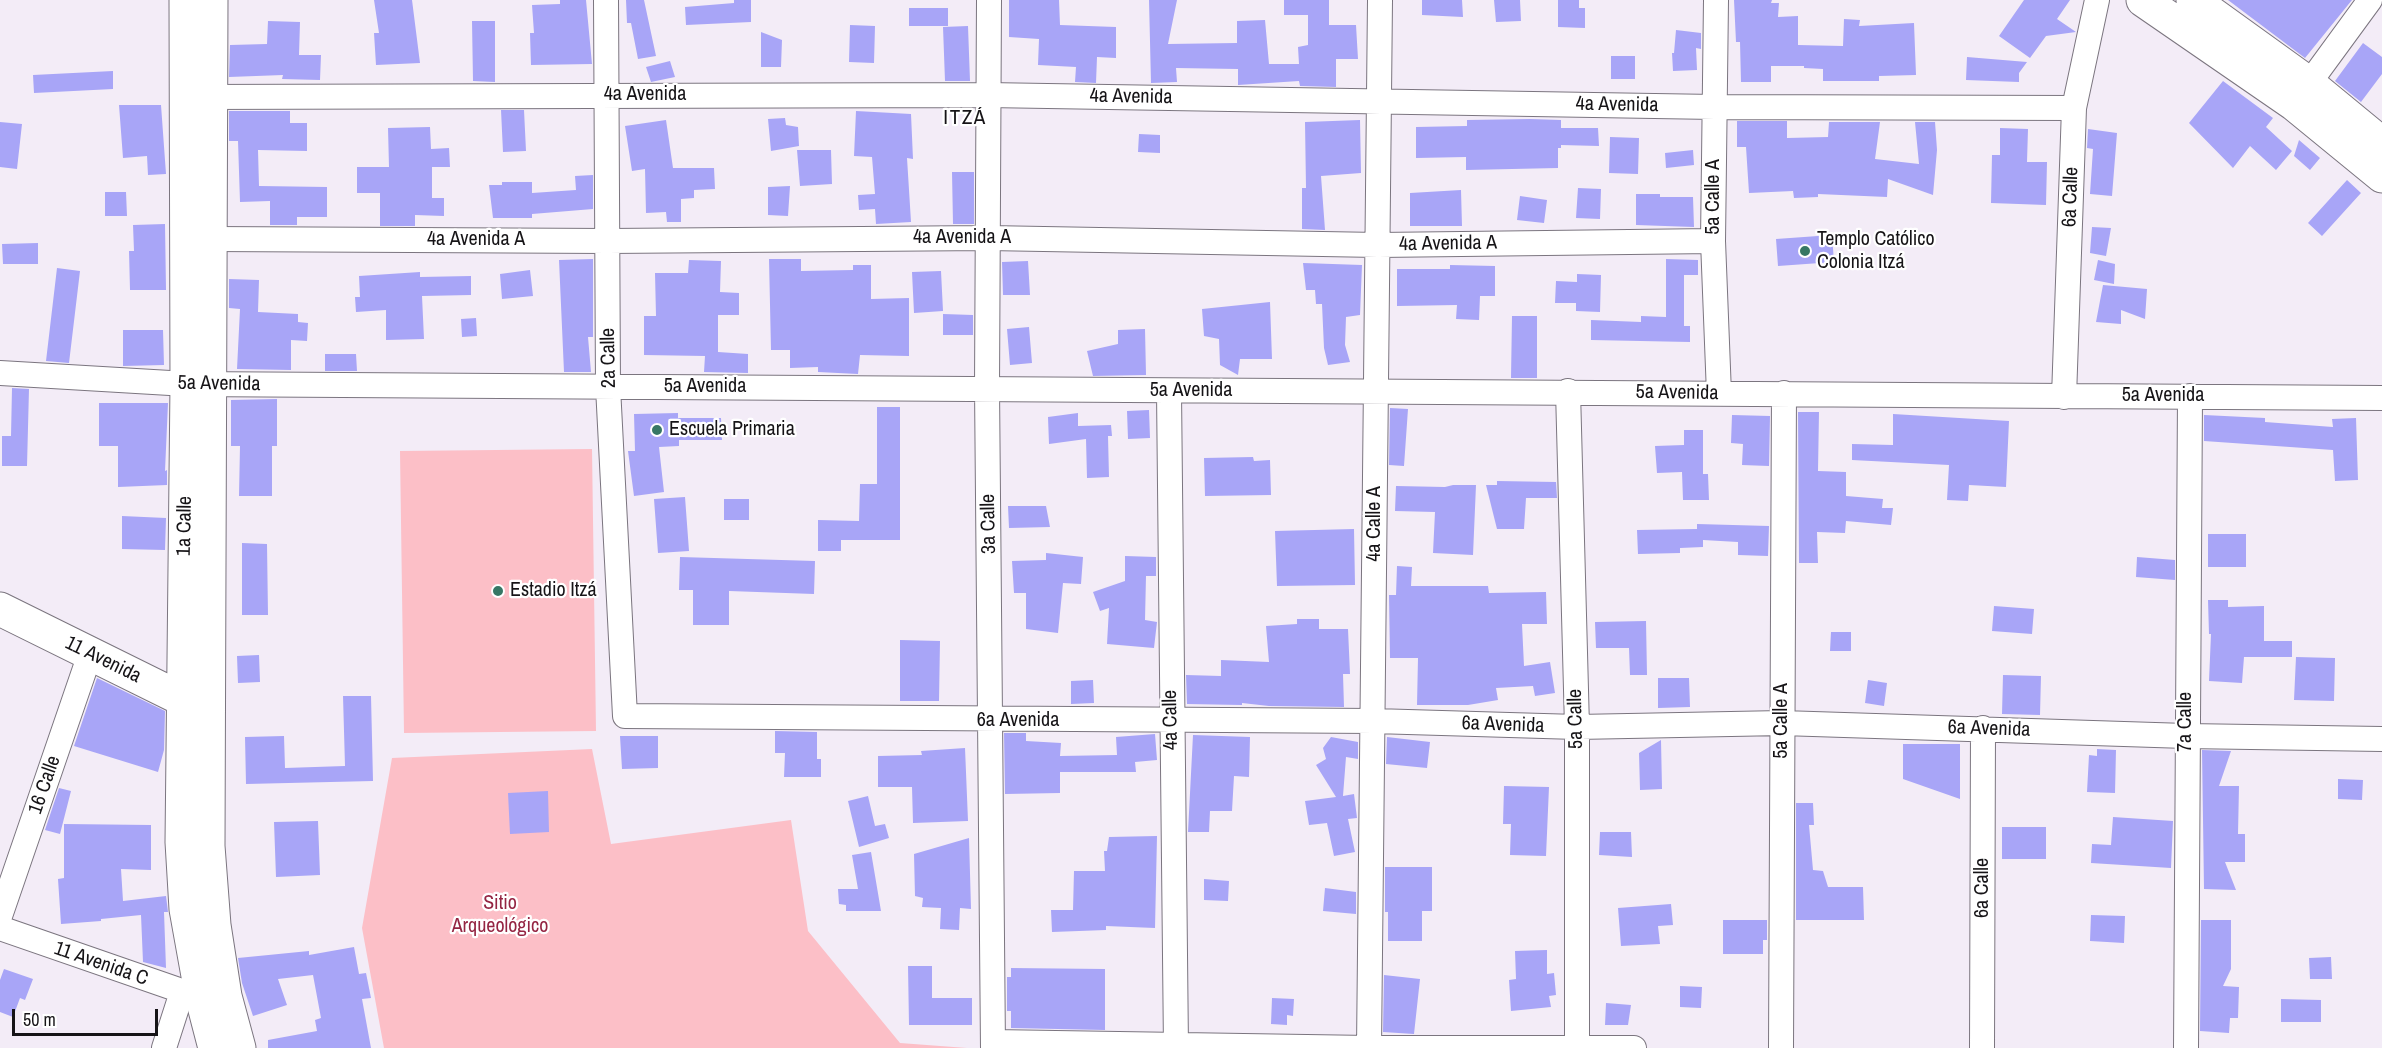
<!DOCTYPE html>
<html>
<head>
<meta charset="utf-8">
<style>
	body { margin:0 }
	#map { position:relative; width:2382px; height:1048px; overflow:hidden; background:#f3ecf7; font-family:"Archivo Narrow",sans-serif }
	canvas { display:block }
	.scale { position:absolute; left:12px; top:1009px; width:146px; height:27px; box-sizing:border-box; border:3px solid #161417; border-top:0; padding-left:8px; font-size:18px; line-height:21px; white-space:nowrap; color:#161417; -webkit-text-stroke:4px #fff; paint-order:stroke }
</style>
</head>
<body>
<div id="map">
<canvas width="2382" height="1048"></canvas>
<div class="scale">50 m</div>
</div>
<script>
const ctx = document.querySelector('canvas').getContext('2d');
ctx.lineJoin = 'round';
function paint(path, color) { ctx.fillStyle = color; ctx.fill(path, 'evenodd'); }
const toPath = rows => new Path2D(rows.map(r => 'M' + r).join(''));
function stroke(path, color, width, dash) { ctx.strokeStyle = color; ctx.lineWidth = width; ctx.lineCap = dash ? 'butt' : 'round'; ctx.setLineDash(dash || []); ctx.stroke(path); }
function write(font, color, halo, rows, align = 'center') {
  ctx.font = font + ' "Archivo Narrow",sans-serif'; ctx.lineWidth = 4.5; ctx.setLineDash([]); ctx.textBaseline = 'middle'; ctx.strokeStyle = halo; ctx.fillStyle = color; for (const [text, x, y, turn = 0] of rows) {
    ctx.save(); ctx.translate(x, y); ctx.rotate((+turn || 0) * Math.PI / 180); ctx.textAlign = isNaN(turn) ? turn : align; if (halo) ctx.strokeText(text, 0, 0); ctx.fillText(text, 0, 0); ctx.restore();
  }
}
paint(toPath([
	[592,449,596,731,404,733,400,451],
	[592,749,611,844,791,820,808,931,900,1043,967,1048,384,1048,362,928,392,758]
]), '#fcbfc7');
paint(toPath([
	[374,0,412,0,420,63,376,65,374,33,379,33],
	[560,0,586,0,592,64,531,65,530,33,534,33,532,5,560,4],
	[626,0,644,0,656,56,638,59,631,23,627,23],
	[734,0,751,0,751,22,686,25,685,7,734,3],
	[1009,0,1059,0,1060,25,1116,27,1116,58,1097,57,1096,83,1075,82,1076,67,1038,65,1039,39,1009,37],
	[1149,0,1177,0,1168,44,1237,43,1237,21,1265,20,1269,64,1299,64,1298,47,1308,45,1308,15,1284,15,1284,0,1329,0,1329,25,1356,25,1358,59,1336,59,1336,87,1300,86,1299,81,1238,85,1238,69,1176,68,1177,82,1151,83],
	[1422,0,1462,0,1463,17,1422,15],
	[1494,0,1520,0,1521,21,1496,22],
	[1558,0,1579,0,1579,8,1585,8,1585,28,1558,27],
	[1734,0,1772,0,1771,3,1779,3,1778,17,1798,16,1798,45,1843,46,1844,19,1860,20,1859,26,1914,23,1916,75,1879,76,1879,81,1823,81,1823,69,1804,68,1804,66,1771,66,1771,82,1741,82,1740,42,1736,42],
	[2024,0,2070,0,2057,19,2076,32,2046,36,2030,58,1999,36],
	[2228,0,2352,0,2305,58],
	[909,8,948,8,948,26,909,26],
	[268,21,300,22,299,55,321,55,320,80,282,79,283,75,229,77,230,45,267,44],
	[472,21,495,21,495,82,473,81],
	[850,25,875,26,874,63,849,62],
	[968,26,970,81,945,81,943,27],
	[1676,30,1701,33,1701,49,1696,48,1697,70,1673,71,1672,53,1674,53],
	[761,32,782,40,781,67,761,67],
	[2363,43,2382,57,2382,74,2361,102,2335,81],
	[1611,56,1635,56,1635,79,1611,79],
	[1967,57,2027,62,2019,73,2019,82,1966,80],
	[670,61,675,77,651,82,646,67],
	[113,71,113,89,34,93,33,75],
	[2223,81,2273,118,2266,127,2292,151,2276,170,2250,146,2233,168,2189,123],
	[119,105,161,105,166,174,148,175,147,156,123,158],
	[501,110,524,110,526,151,503,152],
	[229,111,290,111,290,123,307,123,307,151,258,150,259,186,327,187,327,217,297,217,297,225,270,225,270,201,240,202,238,141,229,141],
	[856,111,911,114,913,159,907,158,911,222,876,224,875,209,859,210,858,195,875,194,872,157,854,156],
	[785,118,786,125,798,127,799,146,771,151,768,119],
	[1530,119,1561,120,1561,128,1598,128,1599,146,1561,145,1561,148,1558,148,1558,168,1466,170,1466,157,1416,158,1416,127,1467,126,1467,120],
	[666,120,673,168,714,168,715,189,694,190,694,198,681,199,681,222,667,222,666,212,646,213,645,169,632,171,625,126],
	[1360,120,1361,173,1321,176,1325,230,1302,229,1302,188,1306,188,1305,122],
	[1737,121,1787,121,1787,138,1828,137,1829,122,1880,122,1875,159,1919,164,1915,122,1935,122,1937,150,1933,195,1888,179,1887,197,1818,194,1818,197,1794,198,1793,191,1749,193,1746,147,1737,147],
	[0,122,22,124,17,169,0,167],
	[430,127,431,149,449,148,450,167,432,167,432,198,444,198,444,216,415,215,415,226,380,226,380,193,357,193,357,167,389,167,388,128],
	[2000,128,2028,129,2027,162,2047,162,2046,205,1991,203,1992,155,2000,155],
	[2088,129,2117,133,2112,196,2090,194,2093,149,2087,148],
	[1139,134,1160,135,1160,153,1138,152],
	[1610,137,1639,138,1638,174,1609,173],
	[2299,140,2320,158,2310,170,2294,156],
	[797,150,831,150,832,184,800,186],
	[1693,150,1694,165,1666,168,1665,153],
	[952,172,974,172,974,224,953,224],
	[593,175,593,209,532,214,532,218,493,218,489,185,502,185,502,182,532,182,532,193,576,190,575,176],
	[2347,180,2361,193,2322,236,2308,223],
	[790,186,788,216,768,215,768,187],
	[1578,188,1601,189,1600,219,1576,218],
	[1461,190,1462,226,1410,226,1410,193],
	[105,192,126,192,127,216,105,216],
	[1636,194,1660,194,1660,197,1693,197,1694,227,1636,225],
	[1520,196,1547,200,1544,223,1517,220],
	[165,224,166,290,130,290,129,251,134,251,133,225],
	[2092,227,2111,228,2106,256,2090,253],
	[1832,235,1834,262,1778,266,1776,239],
	[38,243,38,264,3,264,2,244],
	[593,259,593,337,588,337,591,372,564,372,559,260],
	[769,259,801,259,801,271,853,270,853,265,871,265,871,299,909,298,909,356,860,355,858,374,818,372,818,367,790,368,790,350,771,350],
	[1666,259,1698,260,1698,275,1684,275,1684,326,1690,326,1690,342,1591,340,1591,320,1641,322,1641,316,1666,317],
	[689,260,721,261,720,292,739,293,739,315,718,315,718,352,748,354,748,373,704,372,705,356,644,355,644,316,656,316,655,273,688,273],
	[2098,260,2115,264,2114,284,2094,280],
	[1028,261,1030,295,1003,295,1002,262],
	[1303,263,1362,265,1360,315,1346,317,1345,345,1350,362,1328,365,1324,348,1322,304,1316,304,1315,290,1306,290],
	[1450,265,1495,266,1495,296,1480,296,1479,320,1456,319,1457,305,1397,306,1397,269,1450,269],
	[57,268,80,271,69,363,46,361],
	[530,270,533,296,502,299,500,274],
	[941,271,943,311,914,313,912,272],
	[420,272,420,277,471,276,471,295,422,296,424,339,386,340,386,310,356,312,355,297,360,297,359,276],
	[1577,274,1601,275,1600,312,1576,311,1576,303,1555,303,1556,281,1577,282],
	[229,279,259,280,258,312,298,314,298,322,308,323,307,341,291,340,291,370,237,369,240,309,229,308],
	[2103,285,2147,289,2145,319,2121,310,2121,324,2096,322],
	[1270,302,1272,359,1240,359,1238,375,1220,365,1219,339,1204,336,1202,309],
	[943,314,973,315,973,335,943,335],
	[1512,316,1537,316,1537,378,1511,378],
	[476,318,477,336,462,337,461,319],
	[1029,327,1032,363,1010,365,1007,329],
	[1145,329,1146,375,1093,376,1087,351,1118,344,1118,330],
	[123,330,163,330,164,365,123,366],
	[325,354,356,354,357,371,325,371],
	[12,388,29,389,27,466,2,466,2,436,11,436],
	[277,399,277,446,272,446,272,496,239,496,240,446,231,446,231,400],
	[99,403,168,403,165,471,167,470,167,485,118,487,118,446,99,446],
	[877,407,900,407,900,540,841,540,841,551,818,551,818,520,859,521,860,484,877,484],
	[1390,408,1408,409,1404,466,1389,465],
	[1149,410,1150,438,1128,439,1127,411],
	[1798,412,1819,412,1818,471,1846,472,1846,496,1883,499,1882,508,1893,508,1891,525,1846,521,1845,533,1817,532,1818,563,1799,563],
	[678,413,678,418,721,418,722,440,679,440,679,446,659,447,664,492,634,496,628,451,635,451,634,414],
	[1078,413,1078,426,1111,425,1112,436,1108,436,1109,477,1087,478,1086,439,1049,444,1048,417],
	[1893,414,2009,421,2006,487,1969,485,1968,501,1947,500,1949,465,1852,460,1852,444,1893,445],
	[1732,415,1770,416,1769,466,1742,465,1743,444,1731,443],
	[2204,415,2265,418,2265,422,2333,427,2332,419,2356,418,2358,480,2335,481,2333,450,2204,441],
	[1684,430,1703,430,1703,474,1708,474,1709,500,1683,500,1682,472,1657,473,1655,446,1684,445],
	[1253,457,1254,461,1270,460,1271,495,1205,496,1204,458],
	[1497,481,1556,482,1557,498,1526,498,1524,529,1497,529,1486,485,1497,485],
	[1453,485,1476,485,1473,555,1433,553,1435,512,1395,511,1396,486,1445,487],
	[685,497,689,551,658,553,654,499],
	[724,499,749,499,749,520,724,520],
	[1008,506,1046,506,1050,527,1009,528],
	[122,516,166,518,165,550,122,549],
	[1697,524,1769,526,1768,556,1738,555,1738,542,1703,540,1703,547,1680,548,1680,553,1638,554,1637,530,1697,529],
	[1354,529,1355,585,1277,586,1275,531],
	[2208,534,2246,534,2246,567,2208,567],
	[242,543,267,544,268,615,242,615],
	[1046,553,1083,557,1081,584,1063,583,1058,633,1026,629,1026,593,1014,593,1012,561,1046,560],
	[1125,556,1156,557,1156,576,1146,576,1145,620,1157,622,1154,648,1107,644,1109,608,1100,611,1093,592,1125,581],
	[680,557,815,561,814,594,729,591,729,625,693,625,693,590,679,590],
	[2137,557,2175,560,2175,580,2136,577],
	[1397,566,1412,567,1411,586,1488,586,1489,593,1546,592,1547,624,1522,624,1524,666,1550,662,1555,693,1535,696,1533,686,1496,688,1498,700,1468,705,1417,705,1418,658,1390,658,1389,595,1396,595],
	[2208,600,2228,600,2228,607,2264,606,2264,641,2292,641,2292,657,2244,657,2242,683,2209,681,2211,634,2209,634],
	[1994,606,2034,609,2032,634,1992,631],
	[1297,619,1319,619,1319,629,1348,629,1350,674,1343,674,1344,707,1269,706,1242,703,1242,705,1187,704,1186,675,1221,676,1221,660,1269,662,1266,626,1297,624],
	[1646,621,1647,675,1630,675,1629,648,1596,648,1595,622],
	[1831,632,1851,632,1851,651,1830,651],
	[900,640,940,641,939,701,900,701],
	[259,655,260,682,238,683,237,656],
	[2296,657,2335,658,2334,701,2294,700],
	[2003,675,2041,676,2040,715,2002,714],
	[97,678,165,711,164,750,158,772,74,746],
	[1658,678,1689,678,1690,707,1658,708],
	[1093,680,1094,703,1071,704,1071,681],
	[1868,680,1887,683,1884,706,1865,703],
	[343,696,371,696,373,781,246,784,245,737,284,736,285,768,345,766],
	[775,731,817,732,817,759,821,759,821,777,784,777,785,753,775,753],
	[1004,733,1026,733,1026,741,1061,743,1060,756,1117,755,1116,737,1155,734,1157,760,1135,762,1136,772,1060,772,1060,793,1005,794],
	[1193,735,1250,737,1249,777,1234,776,1232,811,1210,811,1209,832,1188,832],
	[620,736,658,736,658,768,622,769],
	[1331,737,1358,742,1358,759,1346,757,1343,796,1354,794,1357,818,1348,819,1355,852,1334,856,1327,823,1309,825,1305,801,1336,797,1316,765,1326,759,1323,748],
	[1387,737,1430,742,1427,768,1386,764],
	[1661,740,1662,789,1640,790,1639,753],
	[1903,744,1960,744,1960,799,1903,779],
	[965,748,968,821,913,823,912,787,878,787,878,756,922,755,921,751],
	[2097,749,2116,750,2115,793,2087,792,2089,755,2097,756],
	[2202,750,2231,751,2219,786,2239,786,2238,834,2245,834,2245,862,2225,862,2236,890,2204,889],
	[2338,779,2363,780,2362,800,2338,799],
	[1504,786,1549,787,1546,856,1510,855,1511,824,1503,824],
	[59,788,71,791,60,834,45,830],
	[548,791,549,832,510,834,508,793],
	[868,796,875,826,885,824,889,838,859,847,848,801],
	[1796,803,1813,803,1814,825,1809,825,1813,870,1823,871,1828,887,1863,887,1864,920,1796,920],
	[2113,817,2173,821,2171,868,2091,863,2092,844,2111,845],
	[318,821,320,875,276,877,274,822],
	[64,824,151,825,151,870,121,869,123,901,166,896,168,912,164,912,166,968,143,962,141,915,101,919,101,921,61,924,58,879,64,878],
	[2002,827,2046,827,2046,859,2002,859],
	[1600,832,1631,832,1632,857,1599,855],
	[1157,836,1155,928,1106,926,1106,930,1052,932,1051,910,1073,910,1074,871,1105,871,1104,851,1107,851,1109,837],
	[969,838,971,909,960,908,959,930,940,929,941,908,922,907,923,898,915,896,914,854],
	[871,852,881,911,846,911,846,905,839,904,838,889,858,889,852,855],
	[1385,867,1432,867,1432,911,1422,911,1422,941,1388,941,1388,912,1385,912],
	[1204,879,1229,881,1228,901,1204,900],
	[1325,888,1356,892,1356,914,1323,911],
	[1671,904,1673,925,1658,926,1660,944,1621,946,1618,908],
	[2091,915,2125,916,2124,943,2090,941],
	[1723,920,1767,920,1767,940,1763,940,1763,954,1723,954],
	[2201,920,2231,920,2231,969,2223,986,2239,987,2238,1018,2230,1018,2229,1033,2200,1031],
	[354,947,359,974,366,973,371,998,362,999,371,1048,268,1048,268,1040,317,1031,315,1020,321,1018,313,975,278,979,287,1005,253,1016,242,983,238,958,309,951,309,955],
	[1547,950,1547,974,1554,973,1556,995,1549,996,1551,1007,1511,1011,1509,980,1516,979,1515,951],
	[2331,957,2332,979,2310,979,2309,958],
	[908,966,932,966,932,998,972,998,972,1025,909,1025],
	[1011,968,1105,969,1105,1030,1011,1028,1011,1011,1007,1011,1007,977,1011,977],
	[4,969,33,979,25,1000,20,998,13,1017,0,1012,0,980],
	[1384,975,1420,979,1414,1034,1383,1032],
	[1680,986,1702,987,1701,1008,1680,1007],
	[1272,998,1294,999,1293,1016,1287,1015,1287,1025,1271,1024],
	[2281,999,2321,1000,2321,1022,2281,1022],
	[1606,1003,1631,1005,1628,1025,1605,1025]
]), '#a8a5f7');
const street = toPath([
	[606,0,608,387,625,716,1374,721,1577,727,1782,723,2186,736,2382,739],
	[989,0,987,387,993,1048],
	[1716,0,1713,241,1719,394],
	[196,97,987,95,1715,107,2074,108],
	[2299,97,2370,0],
	[211,239,608,241,988,238,1378,245,1713,241],
	[0,373,187,384,2382,398],
	[1568,391,1577,727,1577,1048],
	[1169,392,1176,1048],
	[2064,397,2074,108,2097,0],
	[0,916,90,654],
	[0,928,202,998],
	[993,1042,1369,1048,1634,1048],
	[164,1048,182,992],
	[1369,1048,1380,0],
	[1781,1048,1784,393],
	[1982,1048,1983,728],
	[2186,1048,2190,396]
]);
const secondary = toPath([
	[186,0,187,384,182,842,186,909,202,998,215,1048],
	[211,0,208,846,214,925,225,996,239,1048],
	[0,609,184,700,202,700]
]);
const primary = toPath([
	[2143,0,2294,104,2382,176],
	[2193,0,2308,83,2382,144]
]);
stroke(street, '#7b757f', 26);
stroke(secondary, '#7b757f', 35);
stroke(primary, '#7b757f', 35);
stroke(street, '#fff', 24);
stroke(secondary, '#fff', 33);
stroke(primary, '#fff', 33);
for (const [x, y, r, color] of [
	[1805,251,6,"#377765"],
	[657,430,6,"#377765"],
	[498,591,6,"#377765"]
]) { const dot = new Path2D(); dot.arc(x, y, r, 0, 2 * Math.PI); ctx.fillStyle = color; ctx.fill(dot); stroke(dot, '#fff', 2); }
write('20px', '#161417', '#fff', [
	["4a Avenida",645,95],
	["4a Avenida",1131,97,1],
	["4a Avenida",1617,105,1],
	["5a Calle A",1714,197,-90],
	["6a Calle",2071,197,-88],
	["4a Avenida A",962,238],
	["4a Avenida A",476,240],
	["4a Avenida A",1448,244,-1],
	["2a Calle",609,358,-91],
	["5a Avenida",219,384,1],
	["5a Avenida",705,387],
	["5a Avenida",1191,391],
	["5a Avenida",1677,393,1],
	["5a Avenida",2163,396],
	["3a Calle",989,524,-91],
	["4a Calle A",1375,524,-90],
	["1a Calle",185,526,-89],
	["11 Avenida",103,660,26],
	["5a Calle",1576,719,-91],
	["4a Calle",1171,720,-91],
	["6a Avenida",1018,721],
	["5a Calle A",1782,721,-90],
	["7a Calle",2186,722,-90],
	["6a Avenida",1503,725,2],
	["6a Avenida",1989,729,2],
	["16 Calle",45,785,-71],
	["6a Calle",1983,888,-90],
	["11 Avenida C",101,964,19]
]);
write('20px', '#161417', '#fff', [
	["Templo Católico",1817,240],
	["Colonia Itzá",1817,263],
	["Escuela Primaria",669,430],
	["Estadio Itzá",510,591]
], 'left');
write('20px', '#942543', '#fff', [
	["Sitio",500,904],
	["Arqueológico",500,927]
]);
ctx.letterSpacing = '1.5px';
write('21px', '#161417', '#fff', [
	["ITZÁ",965,118]
]);
ctx.letterSpacing = '0px';
</script>
</body>
</html>
